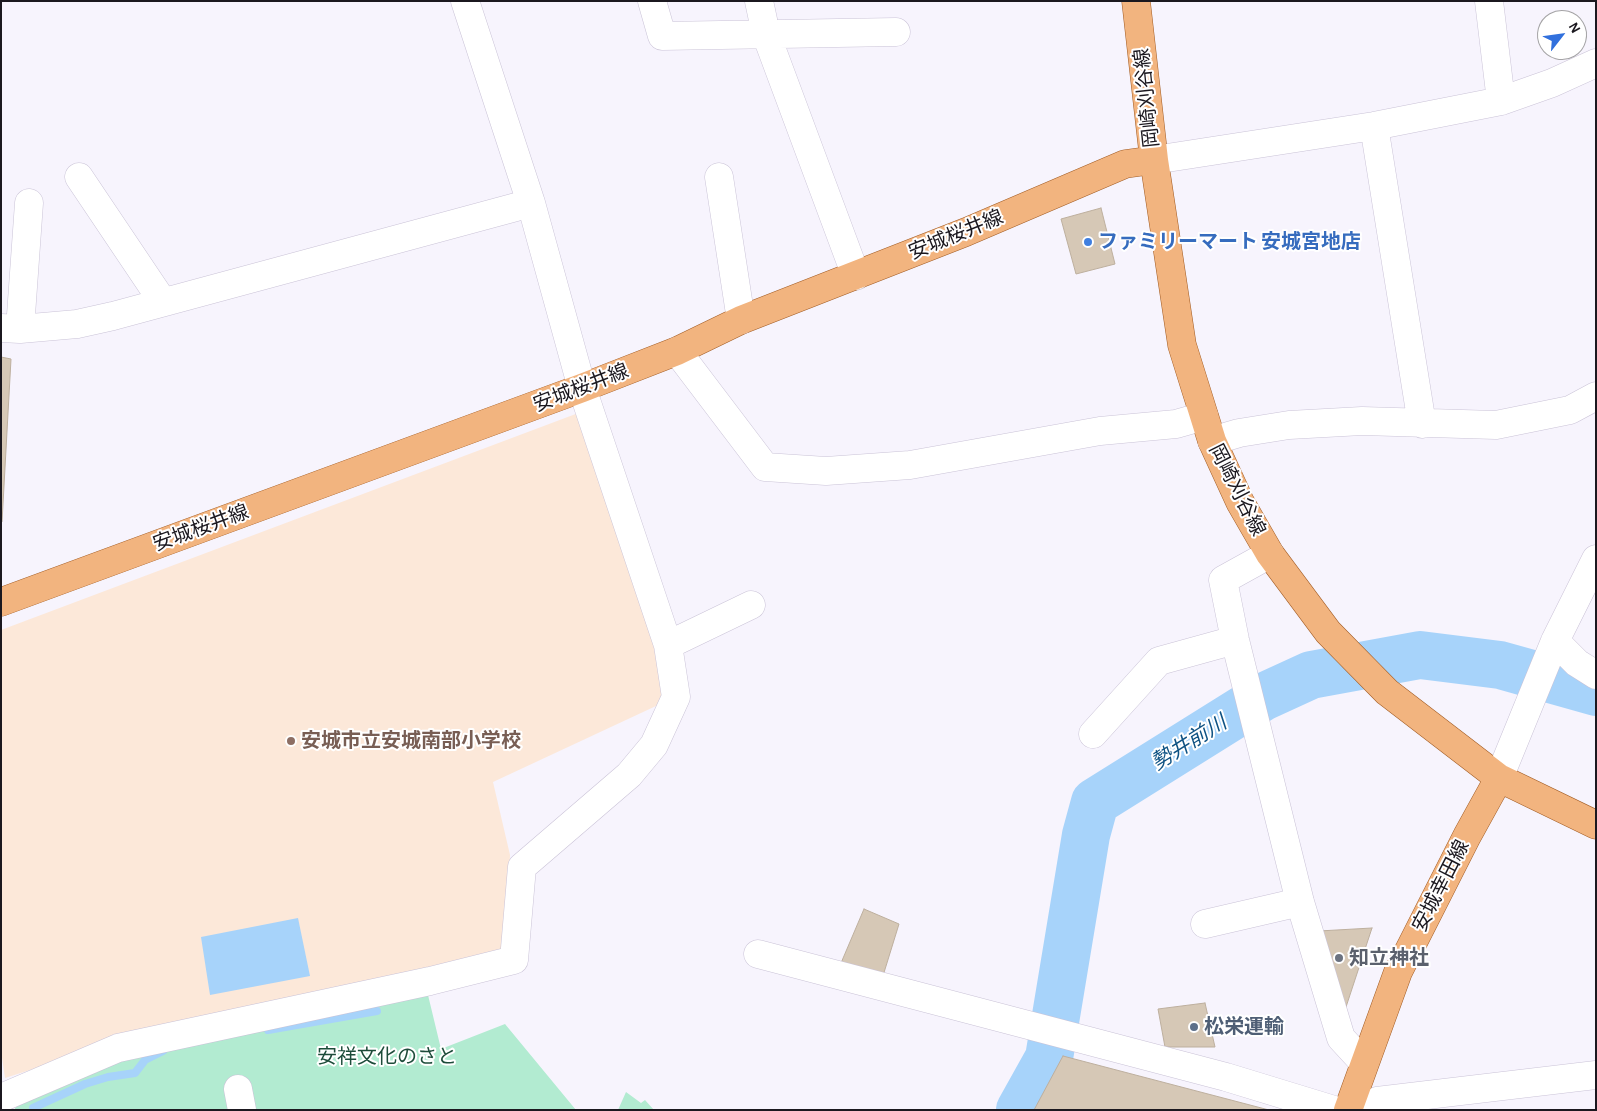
<!DOCTYPE html>
<html>
<head>
<meta charset="utf-8">
<style>
	body { margin:0 }
	#map { position:relative; width:1597px; height:1111px; overflow:hidden; background:#f7f4fd; font-family:"Alegreya Sans",sans-serif }
	canvas { display:block }
	.frame { position:absolute; inset:0; border:2px solid #1b181f; pointer-events:none }
	.north { position:absolute; left:1537px; top:10px; width:50px; height:50px; box-sizing:border-box; background:#fff; border:1px solid #a4a3a5; border-radius:50%; rotate:60deg; font-size:14px; font-weight:700; line-height:20px; text-align:center; color:#1b181f }
	.north::after { content:''; display:block; margin:auto; width:18px; height:22px; background:#3170dd; clip-path:polygon(50% 0,100% 100%,50% 72%,0 100%) }
</style>
</head>
<body>
<div id="map">
<canvas width="1597" height="1111"></canvas>
<div class="frame"></div>
<div class="north">N</div>
</div>
<script>
const ctx = document.querySelector('canvas').getContext('2d');
ctx.lineJoin = 'round';
function paint(path, color) { ctx.fillStyle = color; ctx.fill(path, 'evenodd'); }
const toPath = rows => new Path2D(rows.map(r => 'M' + r).join(''));
function stroke(path, color, width, dash) { ctx.strokeStyle = color; ctx.lineWidth = width; ctx.lineCap = dash ? 'butt' : 'round'; ctx.setLineDash(dash || []); ctx.stroke(path); }
function write(font, color, halo, rows, align = 'center') {
  ctx.font = font + ' "Alegreya Sans","Noto Sans JP",sans-serif'; ctx.lineWidth = 4; ctx.setLineDash([]); ctx.textBaseline = 'middle'; ctx.strokeStyle = halo; ctx.fillStyle = color; for (const [text, x, y, turn = 0] of rows) {
    ctx.save(); ctx.translate(x, y); ctx.rotate((+turn || 0) * Math.PI / 180); ctx.textAlign = isNaN(turn) ? turn : align; if (halo) ctx.strokeText(text, 0, 0); ctx.fillText(text, 0, 0); ctx.restore();
  }
}
paint(toPath([
	[581,412,671,699,493,782,510,855,507,949,118,1042,5,1078,1,1051,1,630]
]), '#fce8d9');
paint(toPath([
	[428,995,441,1049,505,1024,576,1110,14,1110,18,1104,123,1055],
	[626,1092,641,1103,645,1100,654,1110,618,1110]
]), '#b2ebd1');
paint(toPath([
	[298,918,310,976,210,995,201,937]
]), '#a7d3fa');
stroke(toPath([
	[268,1030,377,1011],
	[33,1108,85,1084,108,1077,135,1073,145,1060,163,1051]
]), '#a7d3fa', 8);
stroke(toPath([
	[1020,1110,1049,1058,1086,835,1095,802,1263,697,1311,675,1420,655,1500,665,1596,692]
]), '#a7d3fa', 48);
const building = toPath([
	[1101,208,1115,264,1076,274,1061,219,1101,208],
	[1,357,11,359,2,522,1,522,1,357],
	[864,909,899,924,882,979,841,963,864,909],
	[1372,928,1345,1010,1319,931,1372,928],
	[1205,1003,1215,1047,1165,1047,1158,1009,1205,1003],
	[1063,1056,1269,1110,1034,1110,1063,1056]
]);
paint(building, '#d6c8b6');
stroke(building, '#bdaf9e', 1);
const minor = toPath([
	[652,1,662,36,896,32],
	[759,1,766,34,856,276],
	[1489,1,1501,101],
	[1374,126,1422,424],
	[1154,160,1374,126,1501,101,1552,83,1596,63],
	[79,177,163,302],
	[719,177,741,320],
	[1,328,20,329,77,324,113,316,531,203],
	[20,329,29,203],
	[677,351,765,467,826,471,910,465,1100,431,1176,424,1204,416],
	[1212,441,1239,433,1289,425,1362,421,1496,425,1570,410,1596,396],
	[1270,554,1223,580,1235,640,1300,902,1341,1038,1364,1063],
	[1555,641,1577,663,1596,675],
	[668,645,751,605],
	[1093,734,1159,661,1235,640],
	[1499,778,1555,641,1596,559],
	[1205,924,1300,902],
	[758,954,1226,1077,1334,1110],
	[238,1089,242,1110],
	[1,1098,118,1048,430,981,514,960,522,867,629,775,654,745,676,697,668,645,582,388,531,203,465,1],
	[1356,1110,1377,1101,1596,1075]
]);
const major = toPath([
	[1136,1,1154,160,1182,345,1212,441,1240,502,1270,554,1328,632,1387,692,1499,778,1596,825],
	[1,602,582,388,677,351,741,320,966,232,1125,164,1154,160],
	[1348,1110,1398,972,1467,836,1499,778]
]);
stroke(minor, '#cac3d7', 29);
stroke(major, '#a25d26', 29);
stroke(minor, '#fff', 28);
stroke(major, '#f2b47f', 28);
for (const [x, y, r, color] of [
	[1088,242,5,"#3f7fe0"],
	[291,741,5,"#8d6e63"],
	[1339,958,5,"#6b7280"],
	[1194,1027,5,"#5c6f8a"]
]) { const dot = new Path2D(); dot.arc(x, y, r, 0, 2 * Math.PI); ctx.fillStyle = color; ctx.fill(dot); stroke(dot, '#fff', 2); }
write('20px', '#1b181f', '#fff', [
	["岡崎刈谷線",1147,98,-96],
	["安城桜井線",956,235,-22],
	["安城桜井線",581,388,-21],
	["岡崎刈谷線",1237,490,63],
	["安城桜井線",201,528,-20],
	["安城幸田線",1441,886,-63]
]);
write('bold 20px', '#366cbe', '#fff', [
	["ファミリーマート 安城宮地店",1098,242]
], 'left');
write('bold 20px', '#785e54', '#fff', [
	["安城市立安城南部小学校",301,741]
], 'left');
write('bold 20px', '#5b616d', '#fff', [
	["知立神社",1349,958]
], 'left');
write('bold 20px', '#4e5e75', '#fff', [
	["松栄運輸",1204,1027]
], 'left');
write('20px', '#1d4c3a', '#fff', [
	["安祥文化のさと",387,1057]
]);
write('italic 21px', '#0e5283', '#fff', [
	["勢井前川",1189,743,-32]
]);
</script>
</body>
</html>
